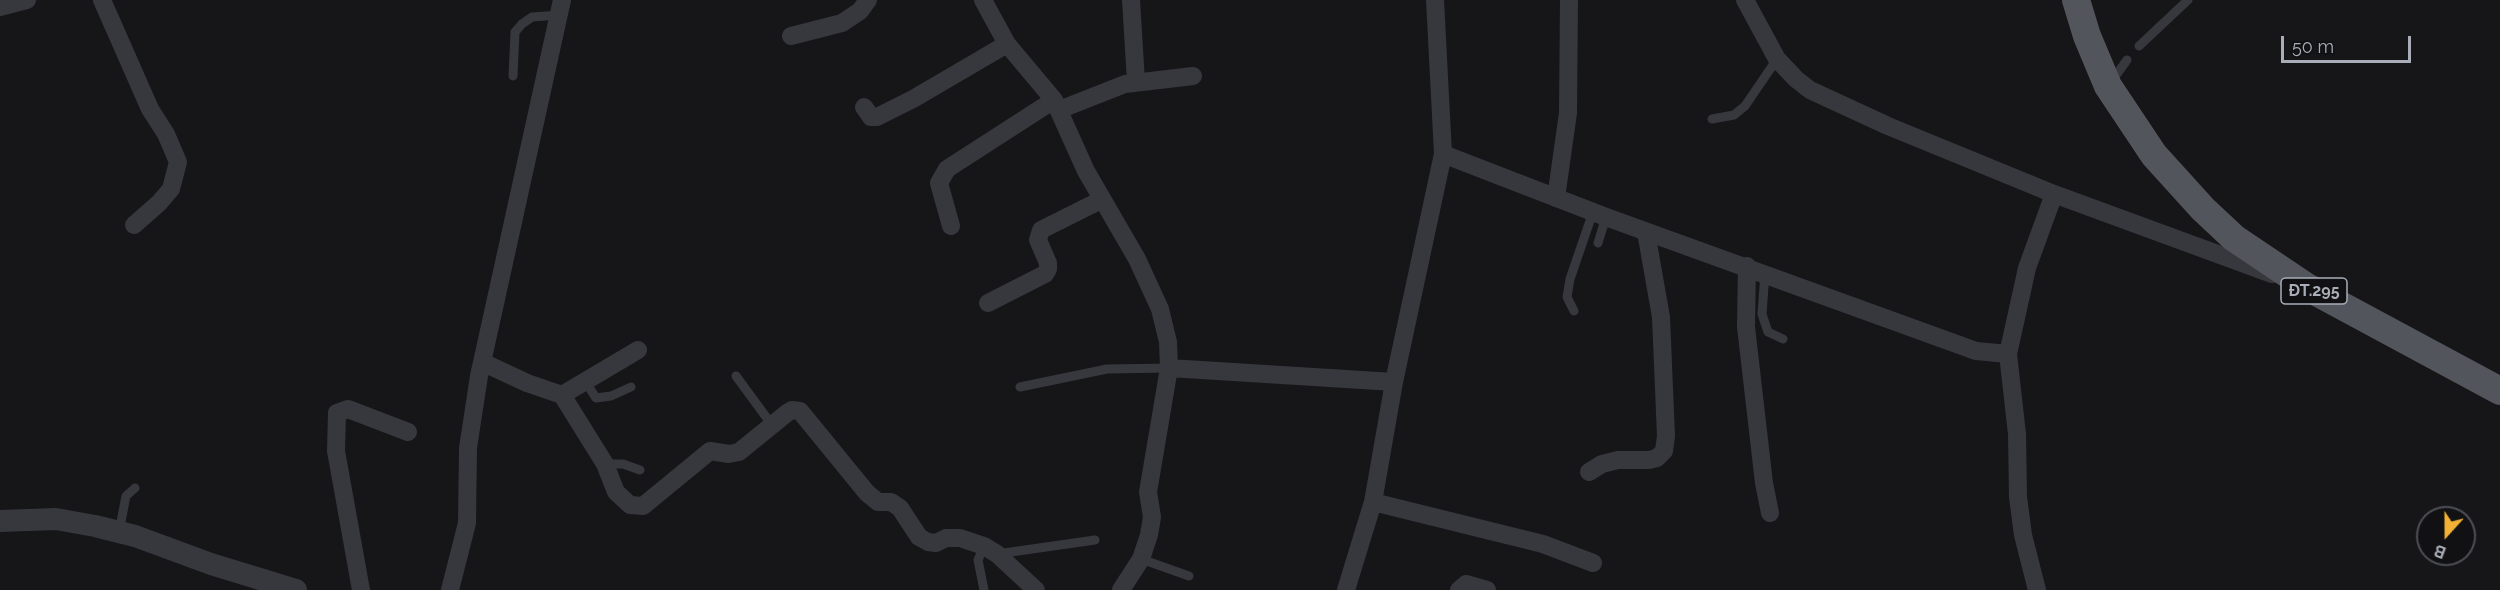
<!DOCTYPE html>
<html>
<head>
<meta charset="utf-8">
<style>
	body { margin:0 }
	#map { position:relative; width:2500px; height:590px; overflow:hidden; background:#161618; font-family:Raleway,sans-serif }
	canvas { display:block }
	.north { position:absolute; left:2416px; top:506px; width:60px; height:60px; box-sizing:border-box; background:#111113; border:2px solid #4d4f55; border-radius:50%; rotate:201deg; font-size:16px; font-weight:700; line-height:24px; text-align:center; color:#a8adb8 }
	.north::after { content:''; display:block; margin:auto; width:21px; height:27px; background:#f2b134; clip-path:polygon(50% 0,100% 100%,50% 72%,0 100%) }
	.scale { position:absolute; left:2281px; top:36px; width:130px; height:27px; box-sizing:border-box; border:3px solid #a8adb8; border-top:0; padding-left:8px; font-size:18px; line-height:21px; white-space:nowrap; color:#a8adb8; -webkit-text-stroke:4px #111113; paint-order:stroke }
</style>
</head>
<body>
<div id="map">
<canvas width="2500" height="590"></canvas>
<div class="north">B</div>
<div class="scale">50 m</div>
</div>
<script>
const ctx = document.querySelector('canvas').getContext('2d');
ctx.lineJoin = 'round';
const toPath = rows => new Path2D(rows.map(r => 'M' + r).join(''));
function stroke(path, color, width, dash) { ctx.strokeStyle = color; ctx.lineWidth = width; ctx.lineCap = dash ? 'butt' : 'round'; ctx.setLineDash(dash || []); ctx.stroke(path); }
function write(font, color, halo, rows, align = 'center') {
  ctx.font = font + ' Raleway,sans-serif'; ctx.lineWidth = 5; ctx.setLineDash([]); ctx.textBaseline = 'middle'; ctx.strokeStyle = halo; ctx.fillStyle = color; for (const [text, x, y, turn = 0] of rows) {
    ctx.save(); ctx.translate(x, y); ctx.rotate((+turn || 0) * Math.PI / 180); ctx.textAlign = isNaN(turn) ? turn : align; if (halo) ctx.strokeText(text, 0, 0); ctx.fillText(text, 0, 0); ctx.restore();
  }
}
stroke(toPath([
	[2139,46,2188,0],
	[513,76,515,32,522,24,532,17,560,15],
	[2111,82,2127,60],
	[1712,119,1734,115,1745,106,1777,59],
	[1598,243,1606,217],
	[1765,273,1762,314,1768,332,1783,339],
	[1574,311,1567,297,1570,279,1593,212],
	[736,376,772,425],
	[585,381,596,398,611,396,631,387],
	[1020,387,1107,369,1169,368],
	[605,464,623,464,640,470],
	[119,532,126,496,135,488],
	[984,546,978,560,984,590],
	[997,554,1095,540],
	[1141,559,1189,576]
]), '#37383d', 9);
stroke(toPath([
	[102,0,150,109,166,134,178,162,171,189,159,203,134,225],
	[983,0,1007,44,1054,100,1086,171,1137,259,1160,309,1168,342,1169,368,1148,492,1152,517,1149,535,1141,559,1121,590],
	[1131,0,1136,82],
	[1745,0,1777,59,1796,79,1810,90,1888,126,2054,194,2272,274],
	[0,7,27,0],
	[791,36,842,23,860,11,868,0],
	[864,107,871,117,877,117,913,99,1007,44],
	[1059,110,1125,84,1193,76],
	[1443,154,1606,217,1976,351,2008,354],
	[1556,198,1568,113,1569,0],
	[951,226,939,183,947,169,1054,100],
	[1747,266,1746,327,1764,483,1770,513],
	[988,303,1045,274,1048,269,1048,263,1038,240,1041,230,1101,200],
	[482,362,527,383,562,395,605,464,616,492,630,505,643,506,710,451,729,454,739,452,787,413,792,410,800,411,867,493,878,502,891,502,900,508,919,537,928,542,936,543,946,538,960,538,984,546,997,554,1036,590],
	[1169,368,1394,382],
	[562,395,638,350],
	[1589,472,1602,464,1618,460,1649,460,1657,458,1664,451,1666,436,1661,317,1646,232],
	[1373,502,1543,544,1593,563],
	[361,590,336,451,337,413,348,409,408,432],
	[450,590,467,523,468,448,479,376,562,0],
	[1346,590,1373,502,1394,382,1443,154,1435,0],
	[1459,590,1466,584,1487,590],
	[2037,590,2023,535,2018,497,2017,434,2008,354,2027,268,2054,194]
]), '#37383d', 18);
stroke(toPath([
	[0,521,56,519,95,526,135,536,211,564,296,590]
]), '#37383d', 22);
stroke(toPath([
	[2076,0,2087,36,2108,86,2154,155,2203,209,2234,238,2307,287,2500,391]
]), '#53555c', 28);
for (const [x, y, w] of [
	[2314,291,66]
]) { const box = new Path2D(); box.roundRect(x - w / 2, y - 13, w, 26, 4.5); ctx.fillStyle = '#111113'; ctx.fill(box); stroke(box, '#a8adb8', 1.5); }
write('bold 16px', '#a8adb8', null, [
	["ĐT.295",2314,291]
]);
</script>
</body>
</html>
